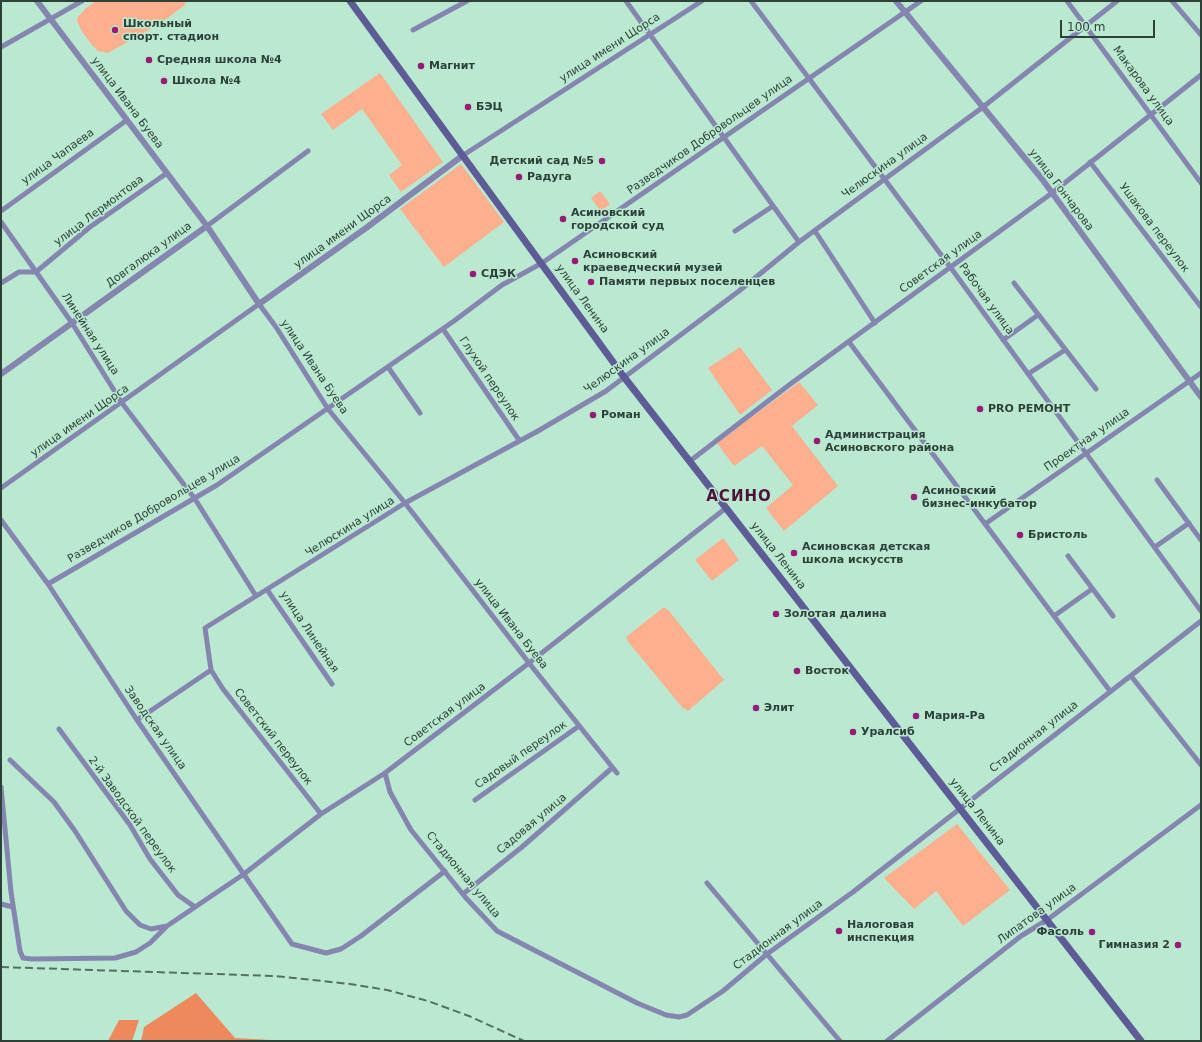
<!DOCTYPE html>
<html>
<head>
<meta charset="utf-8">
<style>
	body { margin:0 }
	#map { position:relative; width:1202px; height:1042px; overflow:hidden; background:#bae8d1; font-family:"DejaVu Sans",sans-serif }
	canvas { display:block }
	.frame { position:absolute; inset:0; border:2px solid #2e4138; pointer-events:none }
	.scale { position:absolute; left:1060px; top:20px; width:95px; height:18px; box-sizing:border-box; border:2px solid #2e4138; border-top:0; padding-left:5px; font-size:12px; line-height:14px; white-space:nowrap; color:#2e4138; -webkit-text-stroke:3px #bae8d1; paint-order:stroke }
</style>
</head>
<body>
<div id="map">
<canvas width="1202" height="1042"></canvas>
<div class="frame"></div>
<div class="scale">100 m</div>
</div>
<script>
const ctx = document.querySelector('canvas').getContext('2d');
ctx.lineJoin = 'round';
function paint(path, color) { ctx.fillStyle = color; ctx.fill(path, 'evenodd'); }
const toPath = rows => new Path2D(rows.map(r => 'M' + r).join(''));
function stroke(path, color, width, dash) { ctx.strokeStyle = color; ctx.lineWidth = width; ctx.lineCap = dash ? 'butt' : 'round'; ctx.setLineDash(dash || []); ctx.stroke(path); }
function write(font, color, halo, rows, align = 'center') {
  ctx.font = font + ' "DejaVu Sans",sans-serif'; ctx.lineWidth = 3; ctx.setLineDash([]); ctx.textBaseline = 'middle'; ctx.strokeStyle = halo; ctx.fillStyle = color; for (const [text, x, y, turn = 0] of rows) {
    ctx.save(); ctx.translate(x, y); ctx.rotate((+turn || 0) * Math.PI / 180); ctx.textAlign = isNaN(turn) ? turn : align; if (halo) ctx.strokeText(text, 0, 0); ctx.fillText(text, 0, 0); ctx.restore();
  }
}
paint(toPath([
	[96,1,186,1,185,5,161,23,108,53,98,51,92,45,83,33,77,21,78,17,85,9],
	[380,73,443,162,401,192,389,175,402,165,362,109,333,130,321,114],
	[461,164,504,222,444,267,400,209],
	[600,191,610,204,601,211,591,198],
	[740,347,772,390,740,415,708,368],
	[799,382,818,405,792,426,838,486,784,531,766,508,793,485,762,446,734,466,717,443],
	[723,538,739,560,712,581,695,560],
	[664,607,669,611,724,680,688,711,682,707,629,643,626,637],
	[957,824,1010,890,963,926,936,891,914,909,884,878]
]), '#feaf8d');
paint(toPath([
	[196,993,235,1038,290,1041,141,1041,144,1027],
	[119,1020,139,1020,132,1041,108,1041]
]), '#ee895e');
stroke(toPath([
	[626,1,799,242],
	[751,1,951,268,1201,611],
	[1067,1,1201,183],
	[1172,1,1201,35],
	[413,30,467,1],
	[1,47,82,1],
	[462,156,702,1],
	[1090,162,1201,307],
	[1,211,127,120],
	[1,222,72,323,122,403,195,499,256,596],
	[207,226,308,151],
	[735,231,773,206],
	[815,231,875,323],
	[1,283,19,272,36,272,90,227,167,173],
	[1014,283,1096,389],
	[443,329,519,440],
	[1003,340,1038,315],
	[849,342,1110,691],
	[388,367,420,413],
	[1028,374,1065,350],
	[690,461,789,385,1052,193,1201,75],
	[1157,480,1201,540],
	[1,488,259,304,276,327,328,409,405,503,529,663,617,773],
	[1,520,48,584,137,720,292,944,326,953,341,949,361,936,445,871],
	[985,524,1201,373],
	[1155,547,1189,523],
	[1068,556,1113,616],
	[48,584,217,485,454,321,502,285,542,263,921,1],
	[268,591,332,684],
	[1054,616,1092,589],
	[211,670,223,689,321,814],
	[1131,676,1201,765],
	[137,720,211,670,205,628,405,503,538,431,606,391,739,291,799,242,983,107,1117,1],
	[59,729,130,825,150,859,178,895,195,907],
	[10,760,54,802,75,831,126,911,140,925,151,929,167,926],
	[385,773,390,792,411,830,466,898,497,931,637,1003,666,1015,679,1017,687,1015,723,991,767,954,853,892,1201,621],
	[1,787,11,892,20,951,23,958,32,959,115,958,136,952,150,943,167,926,244,874,321,814,385,773,529,663,726,508],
	[475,800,579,726],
	[707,883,840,1041],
	[463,894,522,847,612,768],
	[1,904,13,907],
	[887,1041,1021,936,1047,920,1201,805]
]), '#8586af', 5);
stroke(toPath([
	[37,1,207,226,259,304,366,228,462,156],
	[896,1,1042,179,1201,397],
	[1,374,207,226]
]), '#8586af', 6);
stroke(toPath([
	[350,1,624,377,1141,1041]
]), '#5d5c97', 7);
stroke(toPath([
	[1,967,275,976,350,984,387,990,428,1001,469,1016,524,1041]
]), '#557063', 2, [8, 4]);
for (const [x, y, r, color] of [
	[115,30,4,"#981b73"],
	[149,60,4,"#981b73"],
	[421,66,4,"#981b73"],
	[164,81,4,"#981b73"],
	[468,107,4,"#981b73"],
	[602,161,4,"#981b73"],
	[519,177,4,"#981b73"],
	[563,219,4,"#981b73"],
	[575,261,4,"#981b73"],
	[473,274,4,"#981b73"],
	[591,282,4,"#981b73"],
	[980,409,4,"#981b73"],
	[593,415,4,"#981b73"],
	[817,441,4,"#981b73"],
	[914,497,4,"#981b73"],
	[1020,535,4,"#981b73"],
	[794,553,4,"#981b73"],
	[776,614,4,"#981b73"],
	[797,671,4,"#981b73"],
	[756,708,4,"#981b73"],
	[916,716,4,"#981b73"],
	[853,732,4,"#981b73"],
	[839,931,4,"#981b73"],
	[1092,932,4,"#981b73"],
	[1178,945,4,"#981b73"]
]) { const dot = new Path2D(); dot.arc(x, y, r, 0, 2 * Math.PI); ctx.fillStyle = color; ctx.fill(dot); stroke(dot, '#bae8d1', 1.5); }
write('bold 11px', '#2e4138', '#bae8d1', [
	["Школьный",123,24],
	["спорт. стадион",123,37],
	["Средняя школа №4",157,60],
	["Магнит",429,66],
	["Школа №4",172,81],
	["БЭЦ",476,107],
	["Детский сад №5",594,161,"right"],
	["Радуга",527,177],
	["Асиновский",571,213],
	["городской суд",571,226],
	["Асиновский",583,255],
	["краеведческий музей",583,268],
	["СДЭК",481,274],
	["Памяти первых поселенцев",599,282],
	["PRO РЕМОНТ",988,409],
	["Роман",601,415],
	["Администрация",825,435],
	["Асиновского района",825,448],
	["Асиновский",922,491],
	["бизнес-инкубатор",922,504],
	["Бристоль",1028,535],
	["Асиновская детская",802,547],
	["школа искусств",802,560],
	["Золотая далина",784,614],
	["Восток",805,671],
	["Элит",764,708],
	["Мария-Ра",924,716],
	["Уралсиб",861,732],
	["Налоговая",847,925],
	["инспекция",847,938],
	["Фасоль",1084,932,"right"],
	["Гимназия 2",1170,945,"right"]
], 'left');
write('11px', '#2e4138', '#bae8d1', [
	["улица имени Щорса",610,48,-33],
	["Макарова улица",1143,86,54],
	["улица Ивана Буева",127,103,53],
	["Разведчиков Добровольцев улица",710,135,-35],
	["улица Чапаева",58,157,-36],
	["Челюскина улица",885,166,-36],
	["улица Гончарова",1061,190,53],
	["улица Лермонтова",99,211,-37],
	["Ушакова переулок",1154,228,53],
	["улица имени Щорса",343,232,-36],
	["Довгалюка улица",149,255,-36],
	["Советская улица",941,262,-36],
	["улица Ленина",582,299,54],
	["Рабочая улица",986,299,54],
	["Линейная улица",90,334,57],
	["Челюскина улица",627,361,-36],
	["улица Ивана Буева",314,367,56],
	["Глухой переулок",489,379,56],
	["улица имени Щорса",80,421,-35],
	["Проектная улица",1087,440,-35],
	["Разведчиков Добровольцев улица",154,509,-31],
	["Челюскина улица",350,527,-32],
	["улица Ленина",778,556,52],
	["улица Ивана Буева",511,624,52],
	["улица Линейная",309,632,56],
	["Советская улица",445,715,-37],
	["Заводская улица",155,728,55],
	["Советский переулок",273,737,52],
	["Стадионная улица",1034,737,-38],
	["Садовый переулок",521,755,-35],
	["улица Ленина",977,812,52],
	["2-й Заводской переулок",132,815,54],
	["Садовая улица",532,824,-40],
	["Стадионная улица",463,875,50],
	["Липатова улица",1037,914,-36],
	["Стадионная улица",778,935,-37]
]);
ctx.letterSpacing = '1px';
write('bold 15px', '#4d123a', '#bae8d1', [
	["АСИНО",739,497]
]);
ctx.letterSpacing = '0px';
</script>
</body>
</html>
